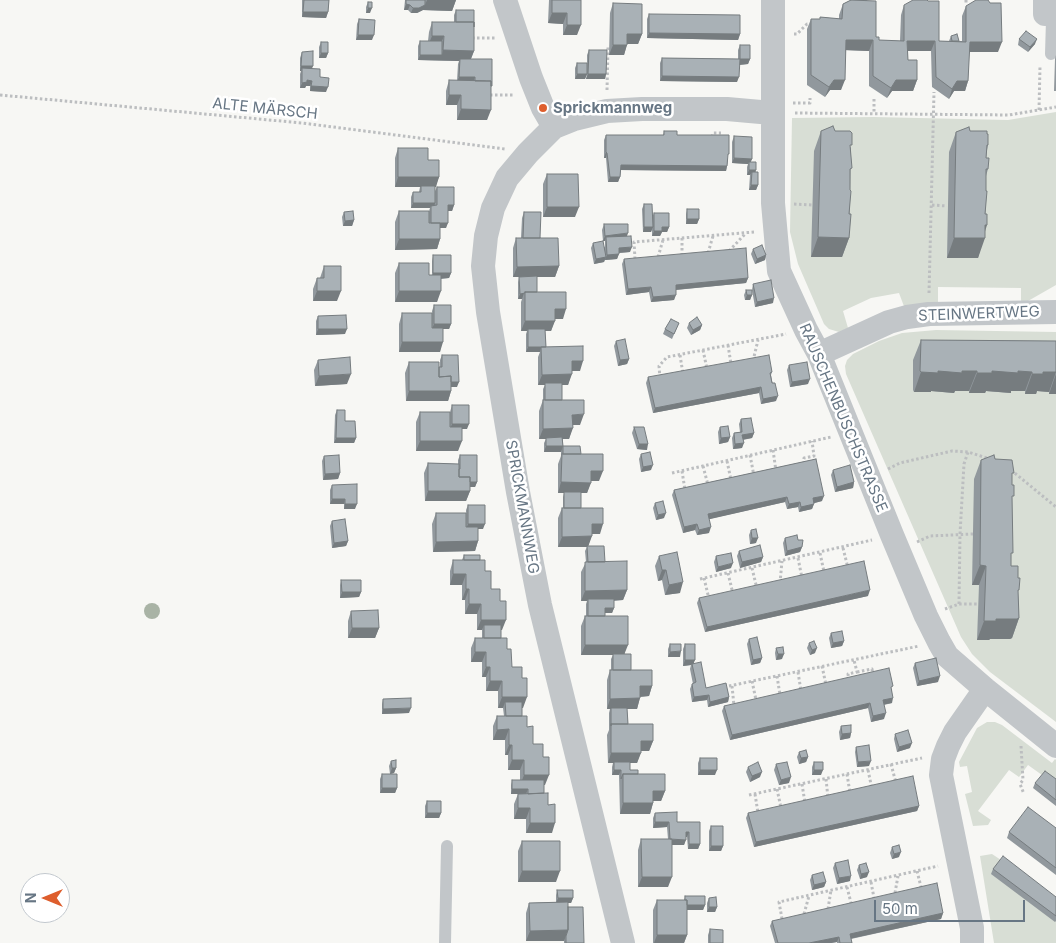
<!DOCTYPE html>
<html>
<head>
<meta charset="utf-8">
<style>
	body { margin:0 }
	#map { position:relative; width:1056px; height:943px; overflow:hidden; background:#f7f7f4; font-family:Inter,sans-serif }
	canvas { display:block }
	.north { position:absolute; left:20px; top:873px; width:50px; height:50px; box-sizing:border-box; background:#fff; border:1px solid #c2c8ce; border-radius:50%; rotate:270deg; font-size:14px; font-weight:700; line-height:20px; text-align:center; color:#677684 }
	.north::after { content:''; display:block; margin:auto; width:18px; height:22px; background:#de5e2d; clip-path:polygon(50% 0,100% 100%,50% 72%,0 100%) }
	.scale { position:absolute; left:874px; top:900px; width:151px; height:22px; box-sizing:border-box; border:2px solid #677684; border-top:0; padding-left:6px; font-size:15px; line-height:18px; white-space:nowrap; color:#677684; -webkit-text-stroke:4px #fff; paint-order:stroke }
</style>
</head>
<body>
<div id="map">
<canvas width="1056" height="943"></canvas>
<div class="north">N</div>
<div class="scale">50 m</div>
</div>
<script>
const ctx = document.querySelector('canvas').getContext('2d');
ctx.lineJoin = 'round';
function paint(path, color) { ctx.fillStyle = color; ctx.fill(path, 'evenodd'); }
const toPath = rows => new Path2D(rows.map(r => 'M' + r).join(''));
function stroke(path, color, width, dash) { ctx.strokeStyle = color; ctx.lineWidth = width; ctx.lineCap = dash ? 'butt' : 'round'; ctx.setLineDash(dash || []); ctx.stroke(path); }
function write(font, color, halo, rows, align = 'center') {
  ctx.font = font + ' Inter,sans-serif'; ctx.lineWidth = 5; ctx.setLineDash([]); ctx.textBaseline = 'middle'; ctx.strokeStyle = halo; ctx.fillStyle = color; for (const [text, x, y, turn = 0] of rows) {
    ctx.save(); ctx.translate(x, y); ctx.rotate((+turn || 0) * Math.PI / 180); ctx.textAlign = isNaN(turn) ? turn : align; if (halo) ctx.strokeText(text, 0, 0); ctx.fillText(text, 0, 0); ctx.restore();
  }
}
paint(toPath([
	[1056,112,1056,285,1021,305,1021,288,938,287,938,304,905,309,899,293,871,298,843,311,848,328,839,332,829,329,824,324,798,264,790,232,792,118,874,117,1008,120],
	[936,330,1056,332,1056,722,990,672,972,654,961,637,846,374,845,366,847,360,853,354,879,341,902,333],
	[987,722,995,722,1002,725,1052,763,1055,759,1056,760,1056,785,1028,765,1019,777,1009,770,978,811,991,820,988,825,973,826,965,794,972,792,967,766,960,767,959,762,977,728],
	[992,854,1001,860,992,874,1056,921,1056,943,994,943,980,856]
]), '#d8ded5');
stroke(toPath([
	[966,0,966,3],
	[794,34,797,34,807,24,813,24],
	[472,38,496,38],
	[607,90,608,47,609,47],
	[0,95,302,123,505,149],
	[490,95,514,95],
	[874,99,874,114],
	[793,103,810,103,810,98],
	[1039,110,1040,66],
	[795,113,1009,115,1056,107],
	[712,137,713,133,721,133],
	[794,204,813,205],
	[932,205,947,206],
	[682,238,682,255],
	[729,251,746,233],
	[708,253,713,236],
	[658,257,663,240],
	[635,259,634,242,754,232],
	[929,293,934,92],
	[728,345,731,364],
	[703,350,707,369],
	[680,355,683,374],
	[753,361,758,340],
	[660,378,659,366,667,357,786,334],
	[773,450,776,471],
	[750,455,754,476],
	[727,461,731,480],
	[804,464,804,458,814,456,812,441],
	[703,466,708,485],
	[888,469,900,463,952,451,968,452,990,459],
	[1011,470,1056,507],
	[682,471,685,490],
	[672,473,831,437],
	[917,542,930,536,973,534],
	[843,548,848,568],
	[820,553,824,572],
	[798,558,802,578],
	[752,568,757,589],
	[728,573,733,594],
	[704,578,709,599],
	[700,579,872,540],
	[780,583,782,561],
	[959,604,960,534,964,464,968,452],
	[945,609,959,604,978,604],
	[822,666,826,685],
	[798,672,801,691],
	[857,672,872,669,873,675],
	[777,676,780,695],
	[752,681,756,700],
	[849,681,848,674,857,672,854,660],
	[729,686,919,646],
	[732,686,734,706],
	[1021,746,1023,780,1020,784,1024,794],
	[891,764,896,783],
	[868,770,872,789],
	[847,774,850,793],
	[826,779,828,798],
	[802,784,805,803],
	[777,789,781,808],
	[755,794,758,813],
	[749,795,922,758],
	[917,871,921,887],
	[871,882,874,898],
	[847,887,851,903],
	[895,893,898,876],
	[828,909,831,890],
	[804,914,809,896],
	[782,919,779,902,938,866]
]), '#bcbec0', 3, [2.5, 2.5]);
stroke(toPath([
	[1045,14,1052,20,1051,54],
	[445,943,447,846]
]), '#c2c6c9', 12);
stroke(toPath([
	[505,0,531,78,543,108,554,127],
	[773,0,773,203,779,271,806,330,819,354,892,535,926,616,939,642,947,656,985,689,1056,746],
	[1045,14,1045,0],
	[819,354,889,322,907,317,929,314,1056,312],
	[623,943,540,605,518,492,488,312,483,266,486,236,493,208,507,178,528,153,554,127,574,119,607,111,642,109,727,109,772,113],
	[972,943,972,928,941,775,943,759,948,746,955,732,985,689]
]), '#c2c6c9', 24);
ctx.fillStyle = '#a9b3a5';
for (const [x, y] of [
	[152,611]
]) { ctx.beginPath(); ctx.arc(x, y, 8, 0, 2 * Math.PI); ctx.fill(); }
paint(toPath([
	[302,0,329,0,328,12,326,18,302,17],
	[405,0,456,0,452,11,423,10,417,13,411,13,408,10,404,10],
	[549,0,581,0,577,35,563,35,563,24,548,23],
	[851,0,867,0,876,37,879,40,900,41,901,15,904,5,939,41,949,41,951,36,959,41,962,41,962,16,966,6,998,52,969,52,968,81,965,91,954,91,949,99,932,87,931,51,908,51,908,60,917,80,913,91,892,91,887,98,869,86,869,51,846,50,841,90,830,90,825,97,807,85,807,29,811,19,820,19,820,17,839,19,839,15,843,4],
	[368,2,370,13,366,13,366,7],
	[613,3,642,34,638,44,627,44,624,55,609,55,610,13],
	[456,10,474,51,471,59,491,88,487,120,457,120,457,105,446,105,446,91,449,80,457,81,458,64,459,61,418,60,418,46,420,41,428,41,429,32,432,22,454,22,454,15],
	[649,14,740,34,738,40,647,38,647,19],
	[359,19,372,40,356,40,357,24],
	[1019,39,1035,44,1028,52,1018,45],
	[321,42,328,53,326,58,319,58,319,47],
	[740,45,750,59,748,64,739,65,737,82,660,81,660,63,662,58,738,59,738,50],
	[589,50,606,74,605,79,586,79,587,74,585,79,575,79,575,68,577,63,587,63,587,55],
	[302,52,312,68,320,77,326,92,310,91,310,86,306,86,305,88,300,88,300,74,301,71,300,71,300,58],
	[1056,55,1056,91,1054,91,1055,59],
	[664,131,677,135,728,159,727,166,726,171,621,170,620,177,618,182,608,182,606,158,604,158,604,140,606,135,663,135],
	[821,131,835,131,851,148,849,238,842,257,811,257,814,151],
	[970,131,988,145,987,150,986,158,988,169,986,176,985,232,978,258,947,258,949,152,956,132],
	[734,136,752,159,750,162,756,172,758,185,756,190,749,190,750,175,747,175,747,167,748,164,732,163,732,142],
	[398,148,428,160,439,177,435,187,435,191,437,187,454,205,452,211,448,211,446,228,440,228,440,239,437,249,395,250,395,222,399,211,429,223,429,211,430,208,411,208,411,197,413,192,419,192,420,187,395,187,395,158],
	[547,174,575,217,543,217,543,184],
	[644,204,652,217,654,213,669,227,667,232,662,232,660,236,652,236,652,229,651,232,643,232,642,209],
	[687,209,699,219,697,224,686,224,686,214],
	[344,212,354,220,352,226,343,226,342,217],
	[524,212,559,266,555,277,537,277,537,292,563,319,555,319,551,331,545,331,546,347,580,371,572,371,568,385,562,385,562,400,580,425,573,425,569,439,563,439,563,446,581,454,599,481,591,481,587,493,581,493,581,508,600,534,592,534,588,546,605,562,627,590,623,600,614,601,614,608,612,613,605,613,605,616,625,654,631,670,652,686,649,696,640,697,637,709,627,709,628,724,653,741,649,751,641,751,637,763,630,763,630,770,665,791,661,801,653,801,653,803,650,814,620,814,619,775,612,775,612,767,613,763,608,763,607,735,609,730,609,713,610,709,607,709,607,680,610,670,611,670,611,659,613,655,581,655,581,626,585,616,586,616,586,604,587,601,581,601,581,572,586,562,585,551,587,547,558,547,558,518,562,508,563,508,563,497,564,493,558,493,558,464,561,456,561,452,544,452,544,443,546,439,539,439,539,411,543,400,543,389,545,385,538,385,538,357,540,352,526,352,526,334,527,331,521,331,521,302,522,299,518,299,518,282,519,277,513,277,513,248,516,238,521,238,522,218],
	[604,224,627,236,630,252,619,253,617,259,605,260,605,259,604,262,594,264,591,248,593,243,605,247,605,241,603,241,602,230],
	[753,249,766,255,765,260,755,264,751,254],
	[433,255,451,273,449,278,441,279,437,302,395,302,395,273,399,263,429,275,432,275,432,261],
	[624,259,748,278,746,283,676,290,674,300,651,302,649,292,626,295,622,264],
	[324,266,337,301,313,301,313,289,317,278,320,278],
	[753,284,773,303,755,307,752,290,752,295,750,300,745,300,744,295,746,290,752,290],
	[434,305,451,324,449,329,443,329,440,352,399,352,399,324,402,313,432,328,432,311],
	[318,316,345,334,316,335,316,321],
	[679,323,672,339,663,334,665,329],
	[689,323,702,325,700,330,691,335,687,328],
	[921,340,1056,341,1056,394,1049,394,1049,392,1037,391,1036,394,1025,394,1025,391,1011,391,1011,393,986,391,985,393,969,393,969,391,955,391,954,393,931,391,931,392,914,392,913,390,913,360],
	[616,341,629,359,627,364,618,366,614,346],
	[442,355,457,387,451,387,451,391,448,401,406,401,405,373,409,362,440,367,440,360],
	[318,360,347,384,315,386,314,370],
	[789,365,808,384,790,387,787,370],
	[772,372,771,375,776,401,761,404,759,393,653,413,646,383,648,377],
	[452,405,467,429,462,429,458,451,416,451,416,422,420,412,450,412],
	[337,410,345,421,356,438,354,443,334,443,335,415],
	[741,419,754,433,752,438,743,440,742,448,733,449,732,438,734,433,740,432,739,424],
	[634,427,647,450,637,449,632,433],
	[720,427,730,437,728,442,719,444,718,432],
	[641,454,651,470,641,472,639,459],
	[460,455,477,482,475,487,470,487,470,491,466,501,425,501,424,473,428,463,458,464,458,460],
	[324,456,340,473,338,479,323,480,322,461],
	[816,459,822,501,814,503,812,509,799,512,798,507,787,509,785,502,709,519,709,533,697,535,695,530,683,533,672,495,674,490],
	[995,459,1012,477,1011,566,1018,594,1019,618,1012,638,1010,639,990,639,989,640,977,640,979,585,972,585,974,479,981,460],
	[833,470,854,482,853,488,835,492,831,475],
	[332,485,355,509,344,509,344,504,330,504,330,490],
	[655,503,664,518,656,520,653,508],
	[468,505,483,529,478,529,478,541,475,551,433,552,432,524,436,513,466,527,466,510],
	[332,521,348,541,346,546,332,548,330,526],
	[751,530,756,543,750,544,749,535],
	[785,538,798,540,802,547,800,552,785,556,783,543],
	[739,551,763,557,761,562,740,568,737,556],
	[464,555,480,560,485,571,491,589,502,630,501,630,501,638,507,649,523,708,522,708,522,716,527,727,533,744,543,757,545,785,544,785,544,793,548,805,552,833,526,833,526,819,514,819,514,804,518,794,511,794,511,785,512,780,520,780,520,770,508,770,508,755,505,755,505,740,493,740,493,726,497,716,504,716,503,708,498,708,498,691,486,691,486,677,482,677,482,662,471,662,471,648,475,638,482,638,482,630,477,630,477,614,465,614,465,600,462,600,462,585,450,585,450,571,453,560,462,560],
	[659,556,680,593,665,595,662,580,658,581,655,566],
	[716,556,731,568,716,572,714,562],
	[341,580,361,592,359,597,340,598,340,585],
	[868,596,705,632,697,603,699,598],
	[351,611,379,628,375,638,348,638,348,621],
	[831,633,844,641,842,646,831,648,829,638],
	[749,639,762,658,760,663,751,665,747,644],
	[809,643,815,653,810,655,807,648],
	[670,644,680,657,668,657,668,649],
	[685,644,706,688,729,697,728,702,708,707,707,700,692,702,690,689,692,684,693,684,690,669,691,665,683,666,683,649],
	[776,648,782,659,776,660,775,653],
	[915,663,938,682,917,686,913,668],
	[892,689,892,703,884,705,884,719,871,722,868,708,730,740,722,711,724,706],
	[383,699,409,713,382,714,382,704],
	[841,726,851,733,850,738,840,740,839,732],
	[895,734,910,748,897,752,894,739],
	[856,747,869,766,857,767,855,752],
	[799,752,808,757,806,762,799,764,797,757],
	[700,758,715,775,698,775,698,763],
	[391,761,396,768,394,773,390,774,389,766],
	[814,762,821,775,812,775,812,767],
	[776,764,789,783,779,785,774,770],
	[748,767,760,777,750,782,746,772],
	[382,774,397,788,395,793,380,793,380,779],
	[1056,779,1056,806,1033,788,1035,783],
	[427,801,441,813,439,818,425,818,425,806],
	[919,806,917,811,754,847,746,818,748,813],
	[655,813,677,822,700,822,700,844,698,849,688,849,687,837,686,837,684,845,672,845,668,887,638,887,638,850,641,839,668,839,667,827,653,828,653,818],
	[711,826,723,846,721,851,709,851,709,831],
	[1056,828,1056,875,1007,838,1009,832],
	[522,841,556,882,518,882,518,851],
	[892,847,899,857,892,859,890,853],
	[835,863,850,881,837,884,833,868],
	[859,865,867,877,860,879,857,870],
	[993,869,1056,897,1056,921,1055,922,991,874],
	[812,875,826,882,824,887,812,890,810,880],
	[557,890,573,898,571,903,568,903,568,907,584,943,564,943,564,941,526,941,526,913,529,903,556,902,556,895],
	[685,896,705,905,703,910,687,910,687,935,684,943,653,943,653,910,657,900,684,900],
	[709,898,717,907,715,912,707,912,707,903],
	[943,913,941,919,851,939,852,943,837,943,837,942,831,943,775,943,770,926,772,921],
	[710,929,723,943,708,943,708,935]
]), '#91989d');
paint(toPath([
	[427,0,456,0,452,11,423,10,417,13,411,13,413,8,425,5],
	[406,4,410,5,408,10,404,10],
	[368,8,372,8,370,13,366,13],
	[303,12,328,12,326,18,302,17],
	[552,13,567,13,563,24,548,23],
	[567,25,581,25,577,35,563,35],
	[649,33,740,34,738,40,647,38],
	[627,34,642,34,638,44,624,44],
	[358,35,374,35,372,40,356,40],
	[432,36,444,36,440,46,428,46],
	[1037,39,1035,44,1028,52,1030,47],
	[846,40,873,40,869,51,842,50],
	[907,41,935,41,931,51,904,51],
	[970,42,1002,42,998,52,966,52],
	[613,45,627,45,624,55,609,55],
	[443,50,474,51,470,61,460,59,459,61,418,60,420,55,442,55],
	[321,53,328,53,326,58,319,58],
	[740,59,750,59,748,64,738,65],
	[301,66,313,66,311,71,302,68,301,71,300,71],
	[577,74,587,74,585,79,575,79],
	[588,74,606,74,605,79,586,79],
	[662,76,739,77,737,82,660,81],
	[459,77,475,77,473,83,457,82],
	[307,80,312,81,310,86,306,86,305,88,300,88,302,83],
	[834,80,845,80,841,90,830,90,825,97,829,87],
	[896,80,917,80,913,91,892,91,887,98,891,88],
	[957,81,968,81,965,91,954,91,949,99,952,89],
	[311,86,328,87,326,92,310,91],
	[449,95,461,95,457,105,446,105],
	[461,109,491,110,487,120,457,120],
	[606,152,607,153,606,158,604,158],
	[734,158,752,159,750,164,749,162,748,164,732,163],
	[621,165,727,166,726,171,619,170],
	[749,170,756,170,754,175,752,172,750,175,747,175],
	[398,177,439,177,436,187,395,187],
	[610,177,620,177,618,182,608,182],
	[751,185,758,185,756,190,749,190],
	[413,203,435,203,434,208,431,206,430,208,411,208],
	[448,205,454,205,452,211,446,211],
	[547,207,579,207,575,217,543,217],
	[687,219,699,219,697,224,686,224],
	[354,220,352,226,343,226,345,221],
	[431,223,448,223,446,228,429,228],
	[985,225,987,225,983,238,985,238,978,258,947,258,954,238],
	[644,227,653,227,651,232,643,232],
	[662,227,669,227,667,232,662,232,660,236,652,236,654,231],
	[628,233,626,239,606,237,605,241,603,241,605,236],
	[818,237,849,238,842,257,811,257],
	[399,239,440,239,437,249,395,250],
	[632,247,630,252,617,253,619,248],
	[619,254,617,259,605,260,607,255],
	[766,255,765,260,755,264,757,259],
	[606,257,604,262,594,264,596,259],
	[559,266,555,277,513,277,517,267],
	[433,273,451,273,449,278,432,279],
	[748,278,746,283,674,290,676,285],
	[651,287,649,292,626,295,628,289],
	[317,291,341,291,337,301,313,301],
	[399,291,441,291,437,302,395,302],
	[524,293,522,299,518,299,520,294],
	[676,295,674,300,651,302,653,297],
	[747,295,752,295,750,300,745,300],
	[774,298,773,303,755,307,757,302],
	[555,309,566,309,563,319,551,319],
	[525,321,555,321,551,331,528,331,528,329,527,331,521,331],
	[434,324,451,324,449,329,432,329],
	[702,325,700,330,691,335,693,330],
	[318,329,347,329,345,334,316,335],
	[402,342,443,342,440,352,399,352],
	[528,347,541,347,540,352,526,352],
	[629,359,627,364,618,366,620,360],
	[572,361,583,361,580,371,568,371],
	[938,371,977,371,969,391,955,391,954,393,931,391,931,392,914,392,921,372],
	[992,371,1018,371,1032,372,1025,391,1011,391,1011,393,986,391,985,393,969,393,977,373],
	[1043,372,1056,372,1049,392,1037,391,1036,394,1025,394,1032,374],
	[351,374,347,384,315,386,319,376],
	[572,374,568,385,538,385,542,375],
	[1056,374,1056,394,1049,394],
	[810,379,808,384,790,387,792,382],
	[437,382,459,382,457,387,436,387],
	[761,387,759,393,653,413,655,408],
	[409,391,451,391,448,401,406,401],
	[778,396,776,401,761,404,763,399],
	[584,414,580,425,569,425,572,415],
	[452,424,469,424,467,429,450,429],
	[573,428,569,439,539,439,543,429],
	[754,433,752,438,740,440,742,435],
	[730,437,728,442,719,444,721,438],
	[336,438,356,438,354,443,334,443],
	[420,441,462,441,458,451,416,451],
	[744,443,742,448,733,449,735,444],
	[639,444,648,444,647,450,637,449],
	[546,446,563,446,561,452,544,452],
	[653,465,651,470,641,472,643,467],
	[591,471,603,471,599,481,587,481],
	[340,473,338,479,323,480,325,474],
	[457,482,477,482,475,487,455,487],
	[561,482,591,483,587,493,558,493],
	[854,482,853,488,835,492,837,487],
	[428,491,470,491,466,501,425,501],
	[824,496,822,501,811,504,813,498],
	[787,497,785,502,706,520,708,514],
	[332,499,345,499,344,504,330,504],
	[800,502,798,507,787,509,789,504],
	[345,504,357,504,355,509,344,509],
	[814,504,812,509,799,512,801,507],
	[666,513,664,518,656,520,658,515],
	[468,524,485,524,483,529,466,529],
	[592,524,603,524,600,534,588,534],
	[697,524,695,530,683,533,684,527],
	[711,527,709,533,697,535,699,530],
	[592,536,588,547,558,547,562,537],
	[752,538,758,538,756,543,750,544],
	[348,541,346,546,332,548,334,543],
	[478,541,475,551,433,552,436,542],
	[802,547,800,552,785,556,787,551],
	[763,557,761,562,740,568,742,562],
	[733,563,731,568,716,572,718,567],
	[980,565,986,566,979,585,972,585],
	[662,570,666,570,662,580,658,581],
	[453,574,466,574,462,585,450,585],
	[683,582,680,593,665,595,669,585],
	[466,589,469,589,465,600,462,600],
	[627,590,623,600,588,601,588,599,587,601,581,601,585,591],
	[870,590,868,596,705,632,707,627],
	[342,592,361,592,359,597,340,598],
	[469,604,481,604,477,614,465,614],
	[605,608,614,608,612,613,603,613],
	[1019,618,1012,638,1010,639,990,639,989,640,977,640,984,621,996,619],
	[481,620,506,620,502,630,484,630,484,625,482,630,477,630],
	[352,628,379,628,375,638,348,638],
	[844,641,842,646,831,648,833,643],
	[585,645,628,645,624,655,581,655],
	[817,648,815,653,810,655,812,650],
	[681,651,680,657,668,657,670,652],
	[475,652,486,652,482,662,471,662],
	[778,654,784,654,782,659,776,660],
	[762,658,760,663,751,665,753,660],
	[685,660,695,660,693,665,692,664,691,665,683,666],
	[486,667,490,667,486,677,482,677],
	[940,676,938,682,917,686,919,681],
	[490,681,502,681,498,691,486,691],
	[640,686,652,686,649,696,637,697],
	[709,695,707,700,692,702,694,697],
	[502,697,527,697,523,708,505,708,505,702,503,708,498,708],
	[729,697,728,702,708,707,710,702],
	[640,698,637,709,607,709,610,699],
	[893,698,892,703,881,705,883,700],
	[870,703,868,708,730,740,732,735],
	[411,708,409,713,382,714,383,709],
	[886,713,884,719,871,722,873,716],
	[509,729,505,740,493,740,497,730],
	[851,733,850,738,840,740,842,734],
	[641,741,653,741,649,751,637,751],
	[912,743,910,748,897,752,899,747],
	[509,745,512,745,508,755,505,755],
	[611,753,641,753,637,763,608,763],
	[808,757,806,762,799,764,801,758],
	[512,760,524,760,520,770,508,770],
	[871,761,869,766,857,767,858,762],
	[392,768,396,768,394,773,390,774],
	[614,770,621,770,619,775,612,775],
	[700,770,717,770,715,775,698,775],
	[814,770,823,770,821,775,812,775],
	[762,772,760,777,750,782,752,776],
	[524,775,549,775,545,785,520,786],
	[791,777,789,783,779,785,781,780],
	[382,788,397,788,395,793,380,793],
	[512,789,528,789,526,794,511,794],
	[653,791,665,791,661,801,650,801],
	[623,803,653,803,650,814,620,814],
	[919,806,917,811,754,847,756,842],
	[518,808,530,808,526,819,514,819],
	[427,813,441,813,439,818,425,818],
	[655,822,669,822,667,827,653,828],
	[530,823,555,823,552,833,526,833],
	[686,832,689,832,687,837,684,837],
	[670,840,686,840,684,845,668,845],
	[689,844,700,844,698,849,688,849],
	[711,846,723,846,721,851,709,851],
	[901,852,899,857,892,859,894,854],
	[522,871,560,871,556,882,518,882],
	[869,872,867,877,860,879,861,874],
	[851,876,850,881,837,884,839,878],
	[642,877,672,877,668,887,638,887],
	[826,882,824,887,812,890,814,885],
	[558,898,573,898,571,903,556,903],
	[685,905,705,905,703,910,684,910],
	[709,907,717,907,715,912,707,912],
	[943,913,941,919,849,939,850,934],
	[568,930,564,941,526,941,530,931],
	[657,935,687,935,684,943,654,943],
	[839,937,837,942,831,943,809,943]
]), '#767c7f');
const building = toPath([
	[304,0,329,0,328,12,303,12,304,0],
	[406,0,425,0,425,5,419,8,413,8,410,5,406,4,406,0],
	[552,0,581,0,581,25,567,25,567,13,552,13,552,0],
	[851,0,876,1,876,37,879,37,879,40,904,41,904,5,913,0,927,0,928,1,939,1,939,41,966,42,966,6,976,0,988,0,990,3,1001,3,1002,42,970,42,968,81,957,81,952,89,936,77,935,41,907,41,908,60,917,60,917,80,896,80,891,88,873,76,873,40,846,40,845,80,834,80,829,87,811,75,811,19,820,19,820,17,842,19,843,4,851,0],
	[368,2,372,2,372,8,368,8,368,2],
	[613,3,642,4,642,34,627,34,627,45,613,45,613,3],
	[456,10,474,10,474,27,474,22,456,22,456,10],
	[649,14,740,15,740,34,649,33,649,14],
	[359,19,375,20,374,35,358,35,359,19],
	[432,22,474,22,474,51,443,50,444,36,432,36,432,22],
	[1026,31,1037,39,1030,47,1019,39,1026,31],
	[957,34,959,41,952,41,951,36,957,34],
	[420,41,442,41,442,55,420,55,420,41],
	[321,42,328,42,328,53,321,53,321,42],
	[740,45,750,45,750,59,740,59,740,45],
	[589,50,607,50,606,74,588,74,589,50],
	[313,51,313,66,301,66,302,52,313,51],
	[662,58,740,59,739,77,662,76,662,58],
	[460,59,492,59,492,86,491,86,491,81,475,81,475,77,459,77,460,59],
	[577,63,587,63,587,74,577,74,577,63],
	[302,68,320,69,320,77,329,78,328,87,311,86,312,81,307,80,307,82,302,83,302,68],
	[449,80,491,81,491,110,461,109,461,95,449,95,449,80],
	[833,126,835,131,850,131,852,133,852,145,850,145,852,168,850,169,850,190,851,191,849,214,851,214,849,238,818,237,821,131,833,126],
	[969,127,970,131,987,131,987,134,988,134,988,145,987,145,986,158,989,158,988,169,986,169,986,191,987,191,985,214,987,214,987,225,985,225,985,238,954,238,956,132,969,127],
	[664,131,677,131,677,135,729,135,729,154,728,154,727,166,621,165,620,177,610,177,607,153,606,152,606,135,664,135,664,131],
	[734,136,752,137,752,159,734,158,734,136],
	[398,148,428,148,428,160,439,160,439,177,398,177,398,148],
	[749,162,756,162,756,170,749,170,749,162],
	[752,172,758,172,758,185,751,185,752,172],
	[547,174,578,174,579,207,547,207,547,174],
	[421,186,435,186,435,203,413,203,413,192,421,192,421,186],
	[437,187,454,187,454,205,448,205,448,223,431,223,431,206,437,205,437,187],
	[644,204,652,204,653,227,644,227,644,204],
	[687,209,699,209,699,219,687,219,687,209],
	[353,211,354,220,345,221,344,212,353,211],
	[399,211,429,211,429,223,440,223,440,239,399,239,399,211],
	[524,212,541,212,540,238,523,238,524,212],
	[654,213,669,213,669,227,662,227,662,231,654,231,654,213],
	[604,224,628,224,628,233,605,236,604,224],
	[631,236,632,247,619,248,619,254,607,255,606,237,631,236],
	[516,238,558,238,559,266,517,267,516,238],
	[603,241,606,257,596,259,593,243,603,241],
	[762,245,766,255,757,259,753,249,762,245],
	[746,248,748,278,676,285,676,295,653,297,651,287,628,289,624,259,746,248],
	[433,255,451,255,451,273,433,273,433,255],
	[399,263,429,263,429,275,441,275,441,291,399,291,399,263],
	[324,266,341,266,341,291,317,291,317,278,324,278,324,266],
	[537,276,537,292,525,292,525,293,520,294,519,277,537,276],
	[771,280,774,298,757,302,753,284,771,280],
	[746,290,752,290,752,295,747,295,746,290],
	[525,292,566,292,566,309,555,309,555,321,525,321,525,292],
	[434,305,451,305,451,324,434,324,434,305],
	[402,313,432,313,432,328,443,328,443,342,402,342,402,313],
	[346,315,347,329,318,329,318,316,346,315],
	[697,317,702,325,693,330,689,323,697,317],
	[671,319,679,323,674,334,665,329,671,319],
	[528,329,545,329,546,347,528,347,528,329],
	[625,339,629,359,620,360,616,341,625,339],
	[921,340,1056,341,1056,372,1043,372,1043,374,1032,374,1032,372,1018,371,1018,373,992,371,992,373,977,373,977,371,962,371,962,373,938,371,938,373,921,372,920,371,921,340],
	[583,346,583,361,572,361,572,374,542,375,541,347,583,346],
	[442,355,458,355,459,382,451,382,451,376,439,377,439,367,442,367,442,355],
	[769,355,772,372,770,373,772,383,775,383,778,396,763,399,761,387,655,408,648,377,769,355],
	[350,357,351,374,319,376,318,360,350,357],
	[409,362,439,362,439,377,451,376,451,391,409,391,409,362],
	[807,362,810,379,792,382,789,365,807,362],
	[545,383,562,383,562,400,545,400,545,383],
	[543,400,584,400,584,414,572,415,573,428,543,429,543,400],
	[452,405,469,405,469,424,452,424,452,405],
	[337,410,345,410,345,421,355,421,356,438,336,438,337,410],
	[420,412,450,412,450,427,462,427,462,441,420,441,420,412],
	[751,418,754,433,742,435,744,443,735,444,734,433,742,432,741,419,751,418],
	[728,426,730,437,721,438,720,427,728,426],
	[634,427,644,427,648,444,639,444,634,427],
	[562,437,563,446,580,446,581,454,563,454,563,446,546,446,546,438,562,437],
	[650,452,653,465,643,467,641,454,650,452],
	[562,454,603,454,603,471,591,471,591,483,561,482,562,454],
	[339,455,340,473,325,474,324,456,339,455],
	[460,455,477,455,477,482,470,482,470,477,459,477,459,469,460,469,460,455],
	[994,455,995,459,1012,460,1014,473,1012,473,1012,485,1014,485,1014,496,1012,496,1013,553,1011,553,1011,566,1018,566,1018,578,1020,578,1019,590,1018,590,1019,618,1017,619,996,619,996,621,984,621,986,566,980,565,981,460,994,455],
	[816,459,824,496,813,498,814,504,801,507,800,502,789,504,787,497,708,514,711,527,699,530,697,524,684,527,674,490,816,459],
	[428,463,459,464,459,477,470,477,470,491,428,491,428,463],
	[850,465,854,482,837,487,833,470,850,465],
	[357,484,357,504,345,504,345,499,332,499,332,485,357,484],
	[564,492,581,492,581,508,564,508,564,492],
	[663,501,666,513,658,515,655,503,663,501],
	[468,505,485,505,485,524,468,524,468,505],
	[562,508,603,508,603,524,592,524,592,536,562,537,562,508],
	[436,513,466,513,466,527,478,527,478,541,436,542,436,513],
	[345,519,348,541,334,543,332,521,345,519],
	[756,529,758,538,752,538,751,530,756,529],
	[797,535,798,540,803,540,802,547,787,551,785,538,797,535],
	[760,545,763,557,742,562,739,551,760,545],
	[587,546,604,546,605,562,588,562,587,546],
	[677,552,683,582,669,585,666,570,662,570,659,556,677,552],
	[731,553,733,563,718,567,716,556,731,553],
	[464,555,480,555,480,560,464,560,464,555],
	[453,560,485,560,485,571,491,571,491,589,500,589,500,601,506,601,506,620,481,620,481,604,469,604,469,589,466,589,466,574,453,574,453,560],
	[627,561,627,590,585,591,585,562,627,561],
	[864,561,870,590,707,627,699,598,864,561],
	[341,580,361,580,361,592,342,592,341,580],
	[588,599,614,599,614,608,605,608,605,616,588,616,588,599],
	[378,610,379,628,352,628,351,611,378,610],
	[585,616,628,616,628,645,585,645,585,616],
	[484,625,501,625,501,638,484,638,484,625],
	[842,631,844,641,833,643,831,633,842,631],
	[757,637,762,658,753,660,749,639,757,637],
	[475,638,507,638,507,649,511,649,512,667,522,667,522,678,527,678,527,697,502,697,502,681,490,681,490,667,486,667,486,652,475,652,475,638],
	[814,641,817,648,812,650,809,643,814,641],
	[670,644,681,644,681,651,670,652,670,644],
	[685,644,695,644,695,660,685,660,685,644],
	[783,647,784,654,778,654,776,648,783,647],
	[613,654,631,654,631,670,613,670,613,654],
	[936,658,940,676,919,681,915,663,936,658],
	[701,662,706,688,726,683,729,697,710,702,709,695,694,697,692,684,696,682,692,664,701,662],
	[889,668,893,686,891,687,893,698,883,700,886,713,873,716,870,703,732,735,724,706,889,668],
	[610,670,652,670,652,686,640,686,640,698,610,699,610,670],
	[411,698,411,708,383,709,383,699,411,698],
	[505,702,522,702,522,716,506,716,505,702],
	[611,708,627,708,628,724,611,724,611,726,611,708],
	[497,716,527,716,527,727,533,726,533,744,543,744,543,757,549,757,549,775,524,775,524,760,512,760,512,745,509,745,509,729,497,730,497,716],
	[611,724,653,724,653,741,641,741,641,753,611,753,611,724],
	[851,725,851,733,842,734,841,726,851,725],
	[908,730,912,743,899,747,895,734,908,730],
	[869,745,871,761,858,762,856,747,869,745],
	[806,750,808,757,801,758,799,752,806,750],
	[700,758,717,758,717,770,700,770,700,758],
	[396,760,396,768,392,768,391,761,396,760],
	[614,762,630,762,630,770,638,770,638,774,623,774,621,779,621,770,614,770,614,762],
	[758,762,762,772,752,776,748,767,758,762],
	[787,762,791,777,781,780,776,764,787,762],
	[814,762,823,762,823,770,814,770,814,762],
	[1045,771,1056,779,1056,800,1035,783,1045,771],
	[382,774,397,774,397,788,382,788,382,774],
	[623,774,665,774,665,791,653,791,653,803,623,803,623,774],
	[913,776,919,806,756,842,748,813,913,776],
	[512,780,544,780,544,793,528,794,528,789,512,789,512,780],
	[548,793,548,805,555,804,555,823,530,823,530,808,518,808,518,794,548,793],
	[427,801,441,801,441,813,427,813,427,801],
	[1028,807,1056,828,1056,868,1009,832,1028,807],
	[677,812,677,822,700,822,700,844,689,844,689,832,686,832,686,840,670,839,669,822,655,822,655,813,677,812],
	[711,826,723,826,723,846,711,846,711,826],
	[641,839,672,839,672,877,642,877,641,839],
	[522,841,560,841,560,871,522,871,522,841],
	[899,845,901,852,894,854,892,847,899,845],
	[1003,856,1056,897,1056,916,993,869,1003,856],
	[848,860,851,876,839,878,835,863,848,860],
	[866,863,869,872,861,874,859,865,866,863],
	[823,872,826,882,814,885,812,875,823,872],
	[937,883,943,913,850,934,852,943,840,943,839,937,809,943,778,943,772,921,937,883],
	[557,890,573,890,573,898,558,898,557,890],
	[685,896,705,896,705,905,687,905,687,900,685,900,685,896],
	[716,897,717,907,709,907,709,898,716,897],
	[657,900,687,900,687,935,657,935,657,900],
	[568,902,568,930,530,931,529,903,568,902],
	[568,907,583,907,584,943,566,943,566,936,568,930,568,907],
	[710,929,723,930,723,943,710,943,710,929]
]);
paint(building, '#a9b1b6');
stroke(building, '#767c7f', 1);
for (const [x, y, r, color] of [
	[543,108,5,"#de5e2d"]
]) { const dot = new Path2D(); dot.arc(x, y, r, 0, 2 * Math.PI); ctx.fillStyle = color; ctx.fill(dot); stroke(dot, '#fff', 2); }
write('bold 15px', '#677684', '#fff', [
	["Sprickmannweg",553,108]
], 'left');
write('15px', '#677684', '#fff', [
	["ALTE MÄRSCH",265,109,6],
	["STEINWERTWEG",979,314,-2],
	["RAUSCHENBUSCHSTRASSE",843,418,67],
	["SPRICKMANNWEG",522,507,80]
]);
</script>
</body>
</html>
